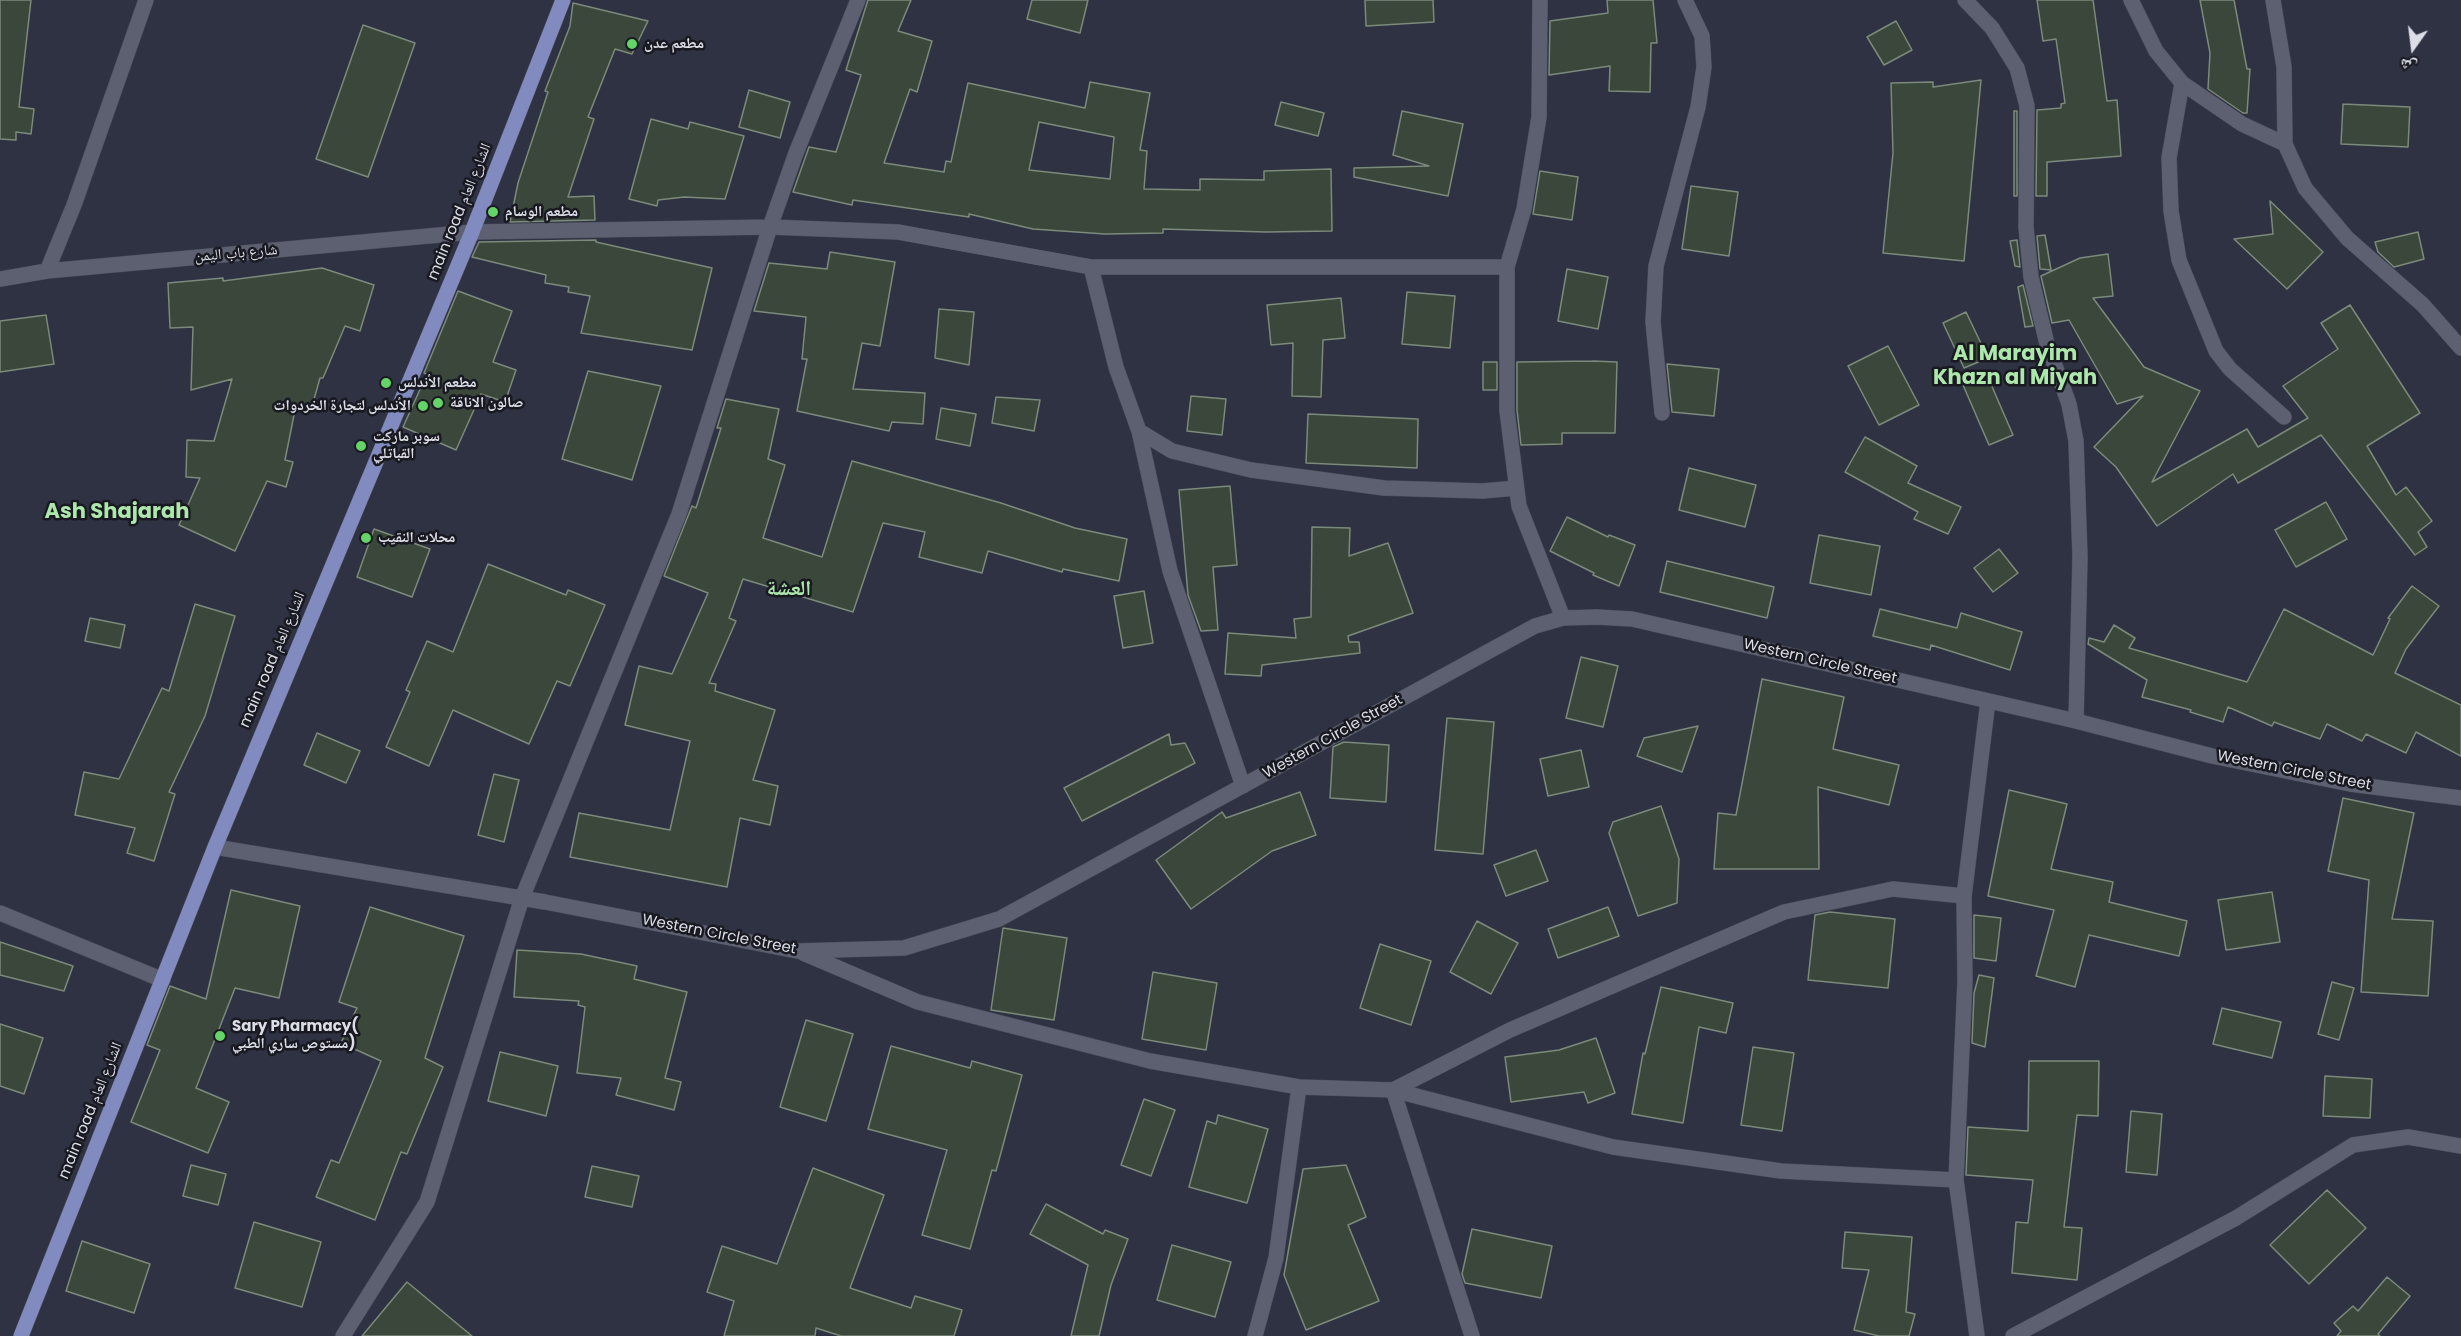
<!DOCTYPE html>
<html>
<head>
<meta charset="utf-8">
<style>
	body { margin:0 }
	#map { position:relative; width:2461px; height:1336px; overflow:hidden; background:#2f3242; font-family:Poppins,"Noto Naskh Arabic",sans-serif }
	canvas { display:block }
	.north { position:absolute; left:2383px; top:18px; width:60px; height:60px; -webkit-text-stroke:4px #191a21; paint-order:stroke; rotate:194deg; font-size:16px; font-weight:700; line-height:24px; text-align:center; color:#dbdde7 }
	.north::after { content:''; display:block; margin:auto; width:21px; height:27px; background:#dbdde7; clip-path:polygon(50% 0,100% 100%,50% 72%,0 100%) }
</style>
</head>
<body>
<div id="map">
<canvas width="2461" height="1336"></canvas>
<div class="north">ش</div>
</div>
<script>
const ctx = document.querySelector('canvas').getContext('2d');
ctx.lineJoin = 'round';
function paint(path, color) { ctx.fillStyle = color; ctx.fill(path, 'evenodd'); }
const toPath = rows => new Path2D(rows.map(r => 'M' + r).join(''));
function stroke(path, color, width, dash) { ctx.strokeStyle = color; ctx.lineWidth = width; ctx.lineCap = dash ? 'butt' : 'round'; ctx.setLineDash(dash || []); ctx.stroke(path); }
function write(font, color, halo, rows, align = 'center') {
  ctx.font = font + ' Poppins,"Noto Naskh Arabic",sans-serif'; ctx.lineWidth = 5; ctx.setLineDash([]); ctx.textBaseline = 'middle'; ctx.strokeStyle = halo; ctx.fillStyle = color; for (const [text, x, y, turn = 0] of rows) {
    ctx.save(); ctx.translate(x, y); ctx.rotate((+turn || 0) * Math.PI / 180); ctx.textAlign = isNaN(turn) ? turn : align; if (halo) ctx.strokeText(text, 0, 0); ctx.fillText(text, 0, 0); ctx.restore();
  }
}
const building = toPath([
	[0,0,31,0,19,107,34,109,31,134,16,132,16,140,0,139,0,0],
	[868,0,911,0,898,31,932,41,917,92,910,89,884,163,944,172,946,161,951,162,968,83,1085,108,1090,82,1150,93,1140,150,1147,151,1144,189,1200,190,1200,179,1264,180,1264,171,1331,169,1332,231,1266,232,1163,229,1163,233,1105,234,1033,229,969,214,969,217,853,200,852,205,793,192,809,147,836,152,861,75,846,70,868,0],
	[1039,122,1114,137,1110,179,1029,170,1039,122],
	[1032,0,1088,0,1080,33,1027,19,1032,0],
	[1365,0,1433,0,1434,22,1366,26,1365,0],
	[1607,0,1653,0,1657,43,1651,43,1650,92,1609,91,1610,66,1549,75,1550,21,1608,13,1607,0],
	[2037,0,2093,0,2107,101,2117,100,2121,156,2047,162,2047,196,2036,196,2037,110,2061,108,2061,104,2065,103,2056,39,2043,41,2037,0],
	[2200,0,2234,0,2247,69,2250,69,2247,113,2243,113,2208,89,2210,53,2200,0],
	[573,3,648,21,632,54,615,49,588,117,594,119,568,197,594,196,595,220,510,222,518,183,548,92,545,91,570,26,573,3],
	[1896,21,1912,50,1884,65,1867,37,1896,21],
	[363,25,415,43,368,177,316,159,363,25],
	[1981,80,1964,261,1883,253,1893,153,1891,83,1933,82,1933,87,1981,80],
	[749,90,790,102,780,138,739,127,749,90],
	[1281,102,1324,113,1318,136,1275,125,1281,102],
	[2343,104,2410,107,2408,147,2341,144,2343,104],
	[1402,111,1463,124,1448,196,1354,177,1354,168,1429,166,1393,155,1402,111],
	[2014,111,2017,111,2017,196,2014,196,2014,111],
	[651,119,688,129,690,122,744,136,725,199,684,197,658,200,657,206,629,199,651,119],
	[1540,171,1578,177,1572,220,1533,214,1540,171],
	[1691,186,1738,192,1729,256,1682,249,1691,186],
	[2270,201,2323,252,2287,289,2234,239,2273,234,2270,201],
	[2418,232,2424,259,2394,267,2378,252,2375,242,2418,232],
	[2045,235,2051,270,2040,269,2037,236,2045,235],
	[596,240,596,242,712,268,692,350,581,333,590,296,568,292,569,287,545,283,546,275,472,257,479,242,596,240],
	[2017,240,2020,267,2015,266,2010,241,2017,240],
	[830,252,895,262,880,346,862,343,853,389,925,393,923,424,892,422,889,431,797,411,807,359,802,359,806,317,754,311,769,263,827,269,830,252],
	[2108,254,2113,296,2093,298,2144,367,2200,391,2152,482,2247,429,2258,447,2308,418,2283,386,2338,349,2321,323,2350,305,2420,413,2367,446,2396,495,2406,487,2432,521,2418,532,2427,547,2415,555,2321,435,2238,483,2233,474,2157,526,2116,467,2094,447,2143,396,2117,404,2069,320,2052,323,2041,276,2080,258,2108,254],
	[322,268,374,285,360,331,345,326,323,378,320,378,311,410,296,405,285,460,293,462,286,487,267,481,235,551,179,525,200,478,186,477,187,440,214,441,232,379,191,390,193,327,170,328,168,283,223,278,223,281,322,268],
	[1567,269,1608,277,1598,329,1558,321,1567,269],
	[2023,285,2033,326,2025,327,2018,287,2023,285],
	[458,291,512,311,493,362,516,370,505,402,481,394,456,450,403,427,427,374,424,373,458,291],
	[1407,292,1455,296,1450,348,1402,344,1407,292],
	[1341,298,1345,338,1323,340,1321,397,1292,396,1293,343,1271,345,1267,305,1341,298],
	[939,309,974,312,969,365,935,358,939,309],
	[1966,312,1988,358,1964,368,1943,323,1966,312],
	[46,315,54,364,0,372,0,321,46,315],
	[1888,346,1919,405,1879,425,1848,366,1888,346],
	[1593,361,1617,362,1615,433,1562,433,1562,444,1521,445,1517,410,1517,362,1593,361],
	[1483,362,1497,362,1497,390,1483,390,1483,362],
	[1667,364,1719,369,1714,416,1672,412,1667,364],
	[588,371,661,386,632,480,562,459,588,371],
	[1987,375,2013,435,1989,445,1963,385,1987,375],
	[1191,396,1226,399,1222,435,1187,431,1191,396],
	[996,397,1040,400,1034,431,992,423,996,397],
	[726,399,779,409,768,459,785,465,763,538,822,557,852,461,1001,503,1075,528,1127,539,1119,581,1063,569,1062,572,988,551,982,573,919,557,925,532,883,523,853,612,743,579,729,618,736,621,709,683,716,684,715,691,775,710,753,780,778,786,770,825,740,818,727,887,570,857,579,813,670,830,690,741,625,725,639,666,672,674,708,593,664,576,692,506,696,508,721,428,717,428,726,399],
	[941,408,976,414,970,446,936,439,941,408],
	[1308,414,1418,419,1417,468,1306,463,1308,414],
	[1865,437,1917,466,1908,483,1961,507,1948,534,1914,519,1918,512,1845,472,1865,437],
	[1689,468,1756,485,1745,527,1679,510,1689,468],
	[1230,486,1237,565,1213,567,1218,630,1201,631,1188,595,1179,490,1230,486],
	[2326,502,2347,539,2296,567,2275,530,2326,502],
	[1567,517,1608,537,1609,535,1635,545,1619,586,1593,575,1594,573,1550,551,1567,517],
	[1312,527,1350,528,1349,556,1388,543,1413,613,1348,636,1349,642,1359,642,1360,653,1262,665,1261,676,1225,674,1228,633,1296,638,1294,619,1311,617,1312,527],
	[374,529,430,549,412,597,357,577,374,529],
	[1819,535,1880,546,1871,595,1810,583,1819,535],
	[1999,549,2018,573,1993,592,1974,568,1999,549],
	[1667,561,1774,587,1767,618,1660,592,1667,561],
	[488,564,566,595,568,590,605,605,570,686,557,681,529,744,453,710,429,766,386,747,410,692,406,690,427,641,453,652,488,564],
	[2412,586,2439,606,2406,649,2395,673,2461,705,2461,756,2416,732,2406,753,2366,734,2362,741,2327,724,2320,739,2274,722,2272,726,2228,707,2223,722,2190,712,2191,710,2142,697,2147,680,2088,644,2089,638,2104,642,2114,625,2135,638,2129,648,2247,682,2284,609,2373,655,2390,619,2388,618,2412,586],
	[1144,591,1153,643,1123,648,1114,596,1144,591],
	[195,604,235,616,205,716,169,792,175,794,154,861,127,853,135,828,75,815,84,772,119,779,162,688,169,691,195,604],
	[1880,609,1957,628,1961,613,2022,632,2010,670,1931,645,1930,650,1873,636,1880,609],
	[90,618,125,625,120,648,85,641,90,618],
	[1581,657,1618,666,1603,727,1566,718,1581,657],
	[1762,679,1844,697,1833,749,1899,765,1889,805,1818,787,1819,869,1714,869,1718,813,1736,815,1762,679],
	[1447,718,1494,722,1483,854,1435,850,1447,718],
	[1698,726,1682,772,1637,756,1644,738,1698,726],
	[317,733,360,751,346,783,304,765,317,733],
	[1169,734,1171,745,1185,743,1195,763,1082,821,1064,788,1169,734],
	[1344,742,1389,745,1386,802,1330,798,1333,747,1344,742],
	[1581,750,1589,787,1548,796,1540,759,1581,750],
	[494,774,519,780,504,842,478,835,494,774],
	[2009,790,2067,804,2051,869,2113,882,2109,902,2187,921,2179,956,2089,935,2075,987,2036,976,2054,910,1988,896,2009,790],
	[1300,792,1316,835,1272,851,1191,909,1156,860,1222,812,1226,818,1300,792],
	[2343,798,2414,813,2392,919,2433,921,2428,996,2361,992,2369,880,2328,871,2343,798],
	[1661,806,1679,859,1677,903,1638,916,1609,833,1613,822,1661,806],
	[1536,850,1548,881,1506,896,1494,865,1536,850],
	[231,890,300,906,279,998,235,988,196,1088,229,1102,208,1153,131,1122,160,1050,147,1045,170,986,206,999,231,890],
	[2272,892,2280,942,2226,950,2218,900,2272,892],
	[370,907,464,936,425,1058,443,1067,407,1154,401,1152,375,1220,316,1197,331,1160,339,1163,381,1061,341,1043,357,1008,339,1002,370,907],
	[1608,907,1619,936,1558,958,1548,929,1608,907],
	[1830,912,1895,919,1888,988,1808,980,1815,915,1830,912],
	[1974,915,2001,918,1996,961,1974,958,1974,915],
	[1477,921,1518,943,1491,994,1450,972,1477,921],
	[1003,928,1067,938,1054,1020,991,1010,1003,928],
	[0,942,73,966,64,991,0,975,0,942],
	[1380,944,1431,961,1411,1025,1360,1008,1380,944],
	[517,950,581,954,637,966,634,979,687,992,665,1078,681,1082,674,1110,616,1095,621,1078,577,1073,585,1007,578,1005,579,1001,514,997,517,950],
	[1153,972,1217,983,1206,1050,1142,1039,1153,972],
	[1979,975,1994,978,1985,1047,1972,1043,1974,993,1979,975],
	[2332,982,2354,988,2339,1040,2318,1034,2332,982],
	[1661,987,1733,1003,1726,1033,1699,1027,1683,1123,1632,1114,1643,1053,1645,1054,1661,987],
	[2222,1008,2281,1022,2272,1058,2213,1044,2222,1008],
	[806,1020,853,1034,826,1121,780,1107,806,1020],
	[0,1024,43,1038,24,1094,0,1086,0,1024],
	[1596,1038,1615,1093,1588,1103,1584,1092,1511,1102,1505,1057,1559,1050,1596,1038],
	[891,1046,970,1068,972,1061,1022,1075,996,1171,992,1170,970,1249,922,1235,947,1150,868,1129,891,1046],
	[1753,1047,1794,1053,1782,1131,1741,1125,1753,1047],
	[500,1052,558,1066,546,1116,488,1101,500,1052],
	[2029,1061,2099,1061,2098,1116,2077,1115,2064,1227,2082,1228,2077,1280,2012,1273,2016,1222,2028,1223,2033,1180,1966,1175,1968,1127,2028,1131,2029,1061],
	[2325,1076,2372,1079,2370,1118,2323,1116,2325,1076],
	[1144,1099,1175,1110,1151,1176,1121,1165,1144,1099],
	[2131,1111,2162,1114,2157,1175,2126,1172,2131,1111],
	[1218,1115,1268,1129,1247,1203,1189,1187,1207,1121,1216,1124,1218,1115],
	[191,1165,226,1174,218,1205,183,1196,191,1165],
	[1346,1165,1366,1217,1348,1225,1379,1301,1306,1330,1284,1275,1303,1169,1346,1165],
	[592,1166,639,1176,632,1207,585,1197,592,1166],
	[813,1168,884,1195,850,1288,911,1308,915,1296,962,1310,954,1336,841,1336,816,1328,815,1336,724,1336,734,1301,707,1292,722,1246,777,1264,813,1168],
	[2327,1190,2366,1228,2309,1284,2270,1245,2327,1190],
	[1046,1204,1103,1234,1105,1230,1128,1239,1111,1285,1099,1336,1071,1336,1088,1265,1030,1234,1046,1204],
	[254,1222,321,1242,302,1307,235,1288,254,1222],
	[1472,1229,1552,1246,1541,1298,1465,1283,1462,1274,1472,1229],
	[1845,1232,1912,1237,1906,1312,1915,1314,1909,1336,1879,1336,1854,1330,1869,1270,1842,1268,1845,1232],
	[82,1241,150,1264,134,1313,66,1291,82,1241],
	[1172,1245,1231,1262,1215,1317,1157,1300,1172,1245],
	[2387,1277,2410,1296,2378,1334,2380,1336,2337,1336,2341,1331,2334,1323,2353,1306,2358,1311,2387,1277],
	[407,1282,472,1336,362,1336,407,1282]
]);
paint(building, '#3a473a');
stroke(building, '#7c8a7b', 1.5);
const minor = toPath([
	[1540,0,1539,117,1524,209,1507,267,1507,411,1519,506,1563,618],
	[1965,0,1992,28,2017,68,2027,106,2026,227,2031,277,2047,344,2069,404,2076,441,2080,557,2076,721],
	[2131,0,2156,51,2182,83,2242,124,2285,144],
	[2273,0,2284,67,2285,144,2305,188,2347,238,2423,305,2461,348],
	[2182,83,2169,158,2171,211,2179,260,2216,351,2230,369,2284,417],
	[1091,267,1116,367,1139,431,1170,571,1243,786],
	[47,271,74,205,146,0],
	[0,279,47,271,472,232,770,227,898,232,1091,267,1507,267],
	[1662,413,1653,322,1656,266,1698,107,1704,67,1702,36,1685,0],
	[1139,431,1172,451,1251,470,1384,488,1483,491,1516,488],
	[215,847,545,902,797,951,904,948,999,919,1535,626,1563,618,1597,617,1632,619,2076,721,2212,756,2350,784,2461,798],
	[0,913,163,980],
	[803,953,918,1002,1150,1061,1299,1087,1393,1090,1510,1030,1784,912,1893,889,1964,896],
	[1393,1090,1613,1147,1781,1171,1956,1180],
	[1393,1090,1472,1336],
	[343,1336,427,1202,522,898,679,514,770,227,796,153,858,0],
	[1255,1336,1276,1258,1299,1087],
	[1977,1336,1956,1180,1965,981,1964,896,1988,701],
	[2013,1336,2236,1218,2353,1145,2408,1137,2461,1146]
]);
const major = toPath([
	[21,1336,215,847,472,232,563,0]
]);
stroke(minor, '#4a4d5a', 16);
stroke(major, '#4a4d5a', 16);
stroke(minor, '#5c6071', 15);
stroke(major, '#818bbf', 15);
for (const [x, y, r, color] of [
	[632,44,6,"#64d468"],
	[493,212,6,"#64d468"],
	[386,383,6,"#64d468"],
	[438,403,6,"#64d468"],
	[423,406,6,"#64d468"],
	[361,446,6,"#64d468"],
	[366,538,6,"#64d468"],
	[220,1036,6,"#64d468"]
]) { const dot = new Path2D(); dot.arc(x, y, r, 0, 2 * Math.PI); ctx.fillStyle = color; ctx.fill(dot); stroke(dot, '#191a21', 2); }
write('bold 15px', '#dbdde7', '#191a21', [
	["مطعم عدن",644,44],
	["مطعم الوسام",505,212],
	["مطعم الأندلس",398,383],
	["صالون الاناقة",450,403],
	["الأندلس لتجارة الخردوات",411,406,"right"],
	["سوبر ماركت",373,437],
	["القباتلي",373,454],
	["محلات النقيب",378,538],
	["Sary Pharmacy(",232,1027],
	["مستوص ساري الطبي)",232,1044]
], 'left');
write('15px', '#dbdde7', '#191a21', [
	["main road الشارع العام",460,212,-68],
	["شارع باب اليمن",236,254,-5],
	["main road الشارع العام",273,660,-67],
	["Western Circle Street",1820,662,13],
	["Western Circle Street",1333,737,-29],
	["Western Circle Street",2294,771,11],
	["Western Circle Street",719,935,11],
	["main road الشارع العام",91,1111,-68]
]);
write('bold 21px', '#ade7ab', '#191a21', [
	["Al Marayim",2015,355],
	["Khazn al Miyah",2015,379],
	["Ash Shajarah",117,513],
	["العشة",789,590]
]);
</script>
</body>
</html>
